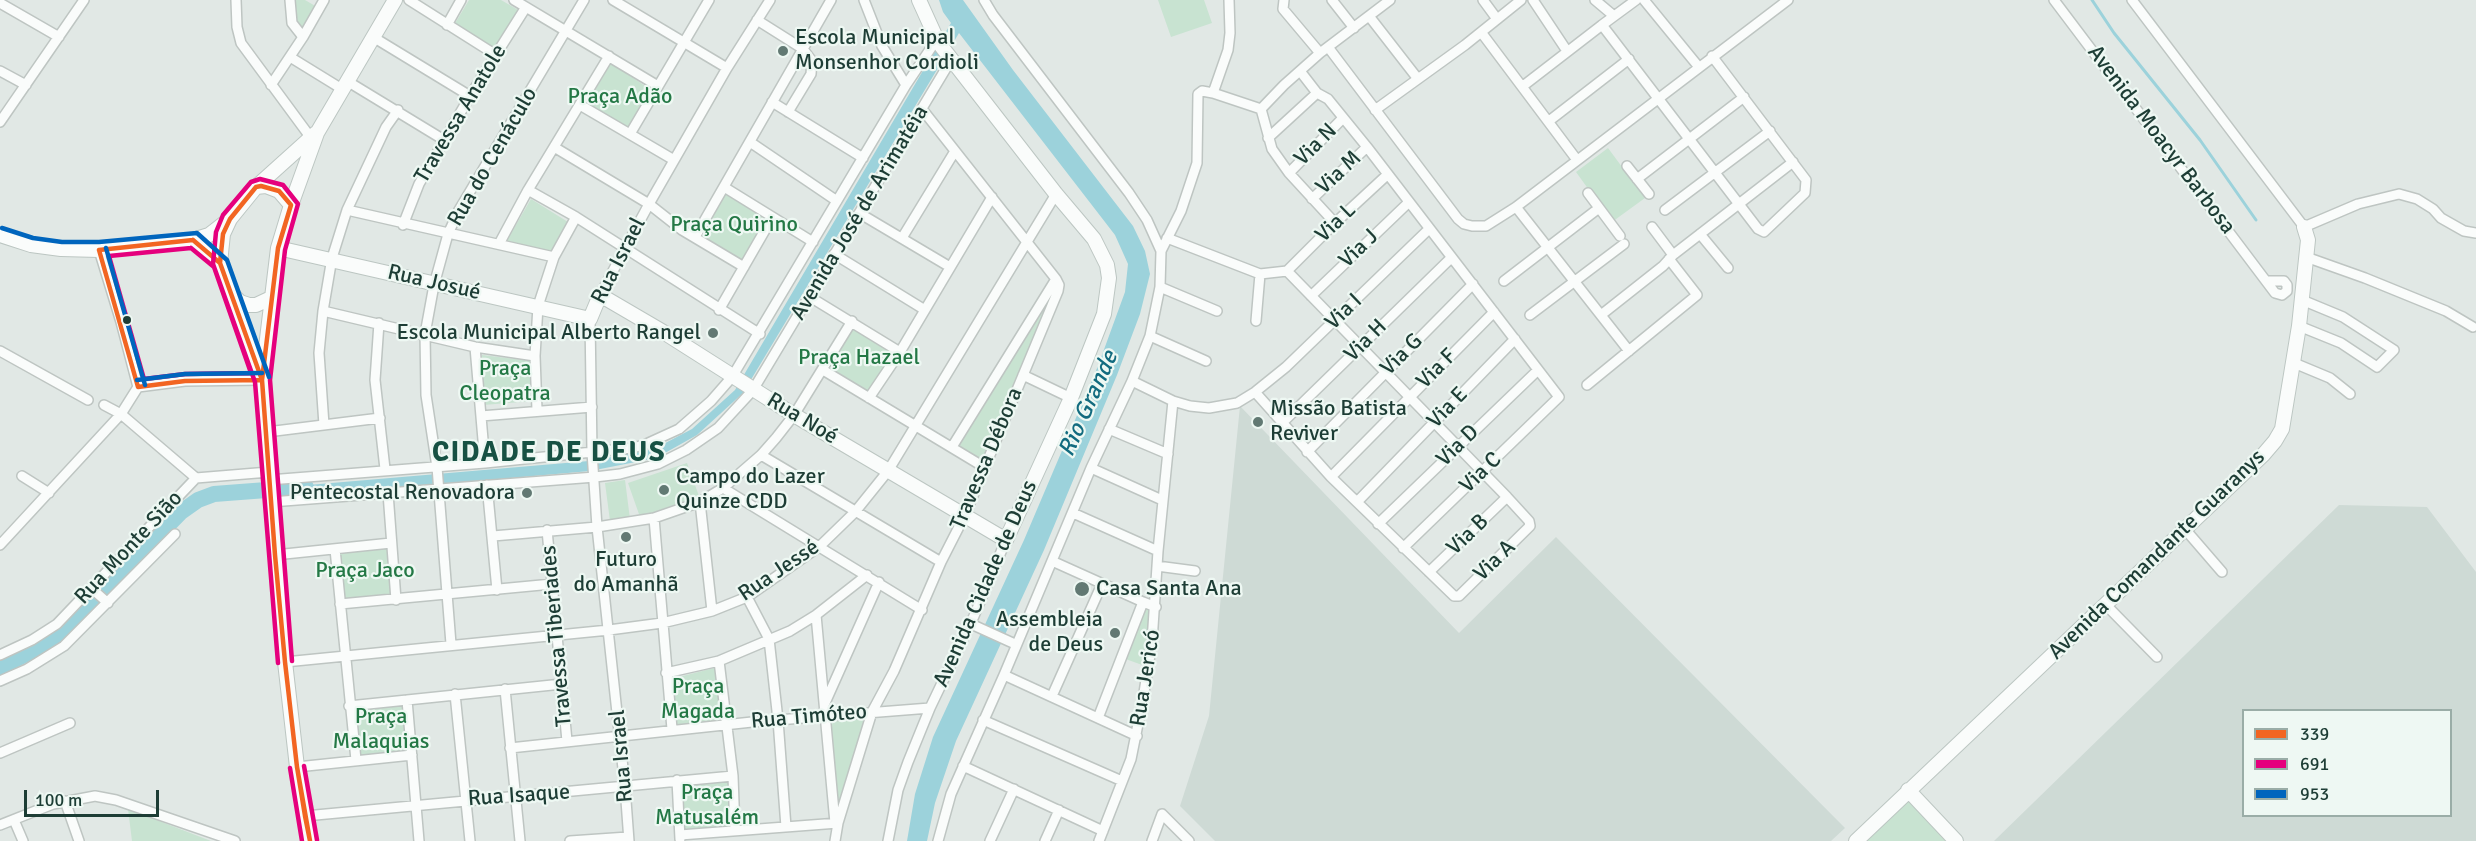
<!DOCTYPE html>
<html>
<head>
<meta charset="utf-8">
<style>
	body { margin:0 }
	#map { position:relative; width:2476px; height:841px; overflow:hidden; background:#e1e8e5; font-family:Signika,sans-serif }
	canvas { display:block }
	.legend { position:absolute; left:2242px; top:709px; width:210px; height:108px; box-sizing:border-box; background:#eef8f3; border:2px solid #9aada7; margin:0; padding:8px 10px; list-style:none; font-size:18px; color:#1d3d35 }
	.legend li { display:flex; align-items:center; gap:12px; height:30px }
	.legend b { width:30px; border:2px solid #9aada7 }
	.scale { position:absolute; left:24px; top:790px; width:135px; height:27px; box-sizing:border-box; border:3px solid #1d3d35; border-top:0; padding-left:8px; font-size:18px; line-height:21px; white-space:nowrap; color:#1d3d35; -webkit-text-stroke:4px #eef8f3; paint-order:stroke }
</style>
</head>
<body>
<div id="map">
<canvas width="2476" height="841"></canvas>
<ul class="legend">
<li><b style="height:8px;background:#f26522"></b>339</li>
<li><b style="height:8px;background:#e5007d"></b>691</li>
<li><b style="height:8px;background:#0065bd"></b>953</li>
</ul>
<div class="scale">100 m</div>
</div>
<script>
const ctx = document.querySelector('canvas').getContext('2d');
ctx.lineJoin = 'round';
function paint(path, color) { ctx.fillStyle = color; ctx.fill(path, 'evenodd'); }
const toPath = rows => new Path2D(rows.map(r => 'M' + r).join(''));
function stroke(path, color, width, dash) { ctx.strokeStyle = color; ctx.lineWidth = width; ctx.lineCap = dash ? 'butt' : 'round'; ctx.setLineDash(dash || []); ctx.stroke(path); }
function write(font, color, halo, rows, align = 'center') {
  ctx.font = font + ' Signika,sans-serif'; ctx.lineWidth = 4.5; ctx.setLineDash([]); ctx.textBaseline = 'middle'; ctx.strokeStyle = halo; ctx.fillStyle = color; for (const [text, x, y, turn = 0] of rows) {
    ctx.save(); ctx.translate(x, y); ctx.rotate((+turn || 0) * Math.PI / 180); ctx.textAlign = isNaN(turn) ? turn : align; if (halo) ctx.strokeText(text, 0, 0); ctx.fillText(text, 0, 0); ctx.restore();
  }
}
paint(toPath([
	[1240,406,1459,633,1556,537,1845,828,1831,841,1215,841,1180,806,1209,716],
	[2339,505,2427,507,2476,572,2476,841,1994,841],
	[2244,710,2450,710,2450,816,2244,816]
]), '#cedad5');
paint(toPath([
	[293,0,305,0,317,7,302,31,297,25],
	[469,0,501,0,520,11,494,51,454,25],
	[1158,0,1204,0,1212,23,1171,37],
	[611,63,651,90,628,129,586,105],
	[1608,148,1645,198,1612,222,1576,172],
	[726,188,768,216,741,264,697,237],
	[531,199,568,222,550,253,506,242],
	[1054,275,1060,282,984,463,955,445],
	[850,326,895,352,871,393,826,365],
	[482,355,532,361,534,401,483,405],
	[687,463,699,496,640,517,628,483],
	[625,480,630,519,610,521,605,483],
	[388,542,393,597,343,601,338,546],
	[1149,605,1149,636,1145,666,1120,657],
	[718,667,725,721,676,727,671,679],
	[404,703,409,752,358,757,354,707],
	[870,717,839,807,830,721],
	[729,779,735,828,683,834,680,783],
	[1908,791,1953,841,1858,841],
	[128,809,211,841,132,841]
]), '#c8e3d1');
paint(toPath([
	[939,0,963,0,1013,70,1133,226,1145,251,1150,274,1140,314,1117,375,1044,550,956,741,935,803,927,841,907,841,915,794,933,737,1024,540,1098,366,1125,292,1128,264,1115,235,959,33,743,393,697,435,656,458,590,471,286,498,285,487,589,461,654,449,692,429,735,390,951,23,943,12]
]), '#9cd2db');
stroke(toPath([
	[2092,0,2114,33,2200,140,2256,220]
]), '#9cd2db', 3);
stroke(toPath([
	[0,667,58,638,181,512,198,500,214,494,306,487]
]), '#9cd2db', 16);
const street = toPath([
	[236,0,237,27,241,43,311,138],
	[290,0,292,23,303,37],
	[409,0,496,55],
	[514,0,658,86],
	[613,0,727,68],
	[864,0,882,46,906,85],
	[984,0,993,15,1129,193,1147,220,1161,251],
	[1284,0,1283,9,1320,53],
	[1332,0,1354,28],
	[1483,0,1497,19],
	[1533,0,1567,51],
	[1595,0,1614,16],
	[1644,0,1698,66],
	[2054,0,2275,293,2282,295,2287,291,2287,285,2284,281,2268,281],
	[2132,0,2304,227,2358,204,2399,194,2417,199,2433,209,2441,218,2464,231,2476,233],
	[0,3,59,37],
	[1369,16,1418,79],
	[757,20,803,49,812,61,811,74,788,112],
	[447,25,461,0],
	[1602,25,1636,0],
	[1481,32,1577,160],
	[373,37,470,96],
	[1328,47,1458,219,1464,224,1472,226,1486,226,1516,207,1788,0],
	[290,57,342,89],
	[0,71,26,85],
	[1300,71,1317,93,1328,99,1367,147,1559,397,1403,548],
	[347,81,444,140],
	[271,85,303,37,324,0],
	[1523,86,1602,25,1758,229,1764,232,1805,193,1806,180,1712,56],
	[1213,93,1228,50,1230,33,1229,0],
	[772,102,863,158],
	[580,105,674,160],
	[1261,109,1284,85,1320,53,1390,0],
	[1261,109,1272,149,1289,173,1335,223],
	[1375,110,1465,45,1521,0],
	[1549,121,1629,59],
	[0,122,84,0],
	[630,134,709,0],
	[1268,138,1317,93],
	[750,142,837,201],
	[554,147,649,204,682,230,744,267],
	[1627,166,1649,194],
	[1289,173,1343,118],
	[1637,179,1744,97],
	[724,187,813,242],
	[528,190,576,217,760,334],
	[1588,193,1620,236],
	[1312,199,1367,147],
	[1516,207,1629,351],
	[347,210,554,257],
	[1665,210,1770,131],
	[859,213,950,267],
	[403,225,419,184,470,96,526,7],
	[1652,227,1673,255],
	[1700,234,1728,268],
	[695,237,831,0],
	[902,238,955,151],
	[1167,238,1260,274,1287,271,1507,497,1529,521,1530,526,1459,596,1454,596,1331,477,1255,392],
	[499,244,528,190,609,56],
	[99,250,121,322,138,387],
	[834,254,925,310],
	[2306,257,2365,278,2446,311,2473,327],
	[1287,271,1335,223,1387,175],
	[1504,281,1599,208],
	[1160,287,1217,311],
	[600,295,649,204,727,68,770,0],
	[1311,296,1408,203],
	[810,297,900,352],
	[719,310,772,218],
	[323,311,475,347,535,356],
	[1530,315,1624,244],
	[1601,315,1663,266,1673,255,1793,162],
	[590,319,592,452,597,527,625,787,629,841],
	[1256,321,1260,274],
	[379,323,375,380,385,469],
	[2299,326,2341,343,2377,367,2394,350,2343,317,2302,300],
	[1150,336,1206,361],
	[475,347,485,463],
	[0,351,88,400],
	[2294,363,2330,378,2350,394],
	[823,370,984,467],
	[1023,375,1071,398],
	[1132,381,1173,401,1190,406,1209,408,1237,403,1255,392,1286,367,1429,229],
	[1587,385,1697,295,1669,259],
	[138,387,185,381,262,380],
	[869,398,900,352,992,197],
	[104,405,121,414,196,478],
	[537,410,535,356,538,306,554,257,576,217],
	[481,416,592,407],
	[1281,424,1451,258],
	[324,425,319,353,323,311,332,258,347,210,386,127,398,110],
	[1109,429,1168,454],
	[267,432,380,418],
	[952,447,1056,279],
	[1307,452,1473,284],
	[761,455,941,562],
	[1091,468,1162,500],
	[22,476,49,493],
	[1331,477,1494,312],
	[269,480,485,463,632,448,644,445,679,429,711,401,732,377,906,85,937,39],
	[487,485,497,590],
	[723,488,922,610],
	[388,493,396,600],
	[271,502,595,477,620,474,658,464,686,450,718,428,753,390,951,60],
	[700,502,712,611],
	[1357,502,1515,339],
	[1073,513,1158,551],
	[654,518,672,729],
	[1378,524,1538,370],
	[2184,528,2222,572],
	[547,530,567,741],
	[493,536,597,527,654,518,700,502,723,488,761,455,776,438,794,415,852,321],
	[0,545,121,414,138,387],
	[335,549,356,760],
	[275,555,391,543],
	[1052,561,1143,602],
	[1157,566,1195,571],
	[1429,572,1507,497],
	[91,588,108,603],
	[747,597,769,639,778,720,786,827],
	[340,604,552,584],
	[2106,605,2157,657],
	[816,615,835,823],
	[971,624,1015,644],
	[451,644,437,467,426,395,425,334,434,285,448,234,459,210,584,0],
	[0,655,32,640,57,624,196,478,269,472],
	[719,661,733,776,735,830],
	[285,662,609,630,662,623,712,611,747,597,820,546,855,512,888,471,1056,194],
	[666,673,719,661,790,631,816,615,867,575],
	[1004,675,1137,736],
	[0,681,27,669,64,646,175,534],
	[505,689,520,841],
	[455,694,470,841],
	[1052,696,1102,584],
	[407,700,419,841],
	[825,703,879,582],
	[349,706,562,684],
	[1098,718,1143,602,1156,607],
	[983,720,1122,781],
	[510,748,752,722,930,708],
	[0,753,70,723],
	[963,766,1103,831],
	[297,767,412,755],
	[677,780,680,839],
	[65,801,79,841],
	[305,816,733,776],
	[14,820,23,841],
	[0,825,53,804,95,796,116,800,235,841],
	[680,835,838,823],
	[570,841,628,837],
	[835,841,838,823,872,712,894,671,941,562,965,515,1058,291,1059,285,1056,279,922,109],
	[888,841,898,790,908,762,930,708,974,616,1006,540],
	[938,841,951,794,1004,675,1091,468,1132,381,1150,336,1160,287,1161,251,1181,211,1197,163,1198,94,1202,91,1213,93,1261,109],
	[990,841,1014,789],
	[1045,841,1059,810],
	[1099,841,1131,759,1143,699,1152,642,1158,551,1173,401],
	[1152,841,1162,814,1189,841]
]);
const secondary = toPath([
	[256,187,266,186,279,191,291,205],
	[0,235,31,245,61,249,99,250,193,240,209,235,227,221],
	[193,240,220,263],
	[278,248,590,319,600,295,665,333,794,415,1006,540,1071,398,1104,314,1109,278,1107,265,1094,239,1056,194,938,42,919,0],
	[234,296,240,302,249,305,256,305,273,297],
	[260,375,220,263,223,234,230,219,256,187,316,133],
	[1908,790,1956,841],
	[310,841,297,767,285,662,262,380,278,248,291,205,317,133,395,0],
	[1856,841,2263,455,2275,441,2282,429,2299,326,2308,240,2304,227]
]);
stroke(street, '#bec5c2', 12);
stroke(secondary, '#bcc6c2', 16);
stroke(street, '#fafcfb', 9);
stroke(secondary, '#fafcfb', 14);
stroke(toPath([
	[261,186,279,191,291,205,278,248,262,380,220,263,223,234,230,219,256,187,261,186],
	[193,240,220,263,262,380,185,381,138,387,99,250,193,240],
	[262,380,275,555],
	[262,380,275,555],
	[275,555,285,662],
	[285,662,297,767],
	[285,662,297,767],
	[297,767,310,841,305,816,297,767]
]), '#f26522', 4.5);
stroke(toPath([
	[191,248,214,267,251,373,185,374,144,379,109,256,191,248],
	[278,663,255,382,213,264,216,232,223,215,251,182,260,179,283,185,298,204,285,250,270,380,292,661],
	[304,766,317,840],
	[290,768,302,841]
]), '#e5007d', 4.5);
stroke(toPath([
	[2,228,33,238,62,242,99,242,197,233,227,260,269,377],
	[106,248,145,385],
	[137,380,185,374,262,373]
]), '#0065bd', 4.5);
for (const [x, y, r, color] of [
	[783,51,6,"#627973"],
	[127,320,5,"#1d3d35"],
	[713,333,6,"#627973"],
	[1258,422,6,"#627973"],
	[664,490,6,"#627973"],
	[527,493,6,"#627973"],
	[626,537,6,"#627973"],
	[1082,589,8,"#627973"],
	[1115,633,6,"#627973"]
]) { const dot = new Path2D(); dot.arc(x, y, r, 0, 2 * Math.PI); ctx.fillStyle = color; ctx.fill(dot); stroke(dot, '#eef8f3', 2); }
write('22px', '#1d3d35', '#eef8f3', [
	["Escola Municipal",795,38],
	["Monsenhor Cordioli",795,63],
	["Escola Municipal Alberto Rangel",701,333,"right"],
	["Missão Batista",1270,409],
	["Reviver",1270,434],
	["Campo do Lazer",676,477],
	["Quinze CDD",676,502],
	["Pentecostal Renovadora",515,493,"right"],
	["Futuro",626,560,"center"],
	["do Amanhã",626,585,"center"],
	["Casa Santa Ana",1096,589],
	["Assembleia",1103,620,"right"],
	["de Deus",1103,645,"right"]
], 'left');
write('22px', '#237845', '#eef8f3', [
	["Praça Adão",620,97],
	["Praça Quirino",734,225],
	["Praça Hazael",859,358],
	["Praça",505,369],
	["Cleopatra",505,394],
	["Praça Jaco",365,571],
	["Praça",698,687],
	["Magada",698,712],
	["Praça",381,717],
	["Malaquias",381,742],
	["Praça",707,793],
	["Matusalém",707,818]
]);
write('22px', '#1d3d35', '#eef8f3', [
	["Travessa Anatole",461,114,-59],
	["Avenida Moacyr Barbosa",2161,140,53],
	["Via N",1316,145,-45],
	["Rua do Cenáculo",493,157,-60],
	["Via M",1339,173,-43],
	["Avenida José de Arimatéia",860,213,-59],
	["Via L",1336,223,-44],
	["Via J",1359,249,-44],
	["Rua Israel",619,261,-63],
	["Rua Josué",434,283,13],
	["Via I",1344,312,-44],
	["Via H",1366,341,-45],
	["Via G",1402,355,-45],
	["Via F",1437,369,-45],
	["Via E",1448,408,-46],
	["Rua Noé",802,419,31],
	["Via D",1458,446,-44],
	["Travessa Débora",987,459,-67],
	["Via C",1481,473,-44],
	["Via B",1468,535,-44],
	["Rua Monte Sião",129,548,-47],
	["Avenida Comandante Guaranys",2157,555,-44],
	["Via A",1495,561,-44],
	["Rua Jessé",779,571,-34],
	["Avenida Cidade de Deus",986,584,-66],
	["Travessa Tiberiades",557,636,-95],
	["Rua Jericó",1146,678,-81],
	["Rua Timóteo",809,717,-5],
	["Rua Israel",622,756,-95],
	["Rua Isaque",519,796,-4]
]);
write('italic 24px', '#126b7f', '#eef8f3', [
	["Rio Grande",1089,404,-66]
]);
ctx.letterSpacing = '1.5px';
write('bold 28px', '#175143', '#eef8f3', [
	["CIDADE DE DEUS",549,454]
]);
ctx.letterSpacing = '0px';
</script>
</body>
</html>
